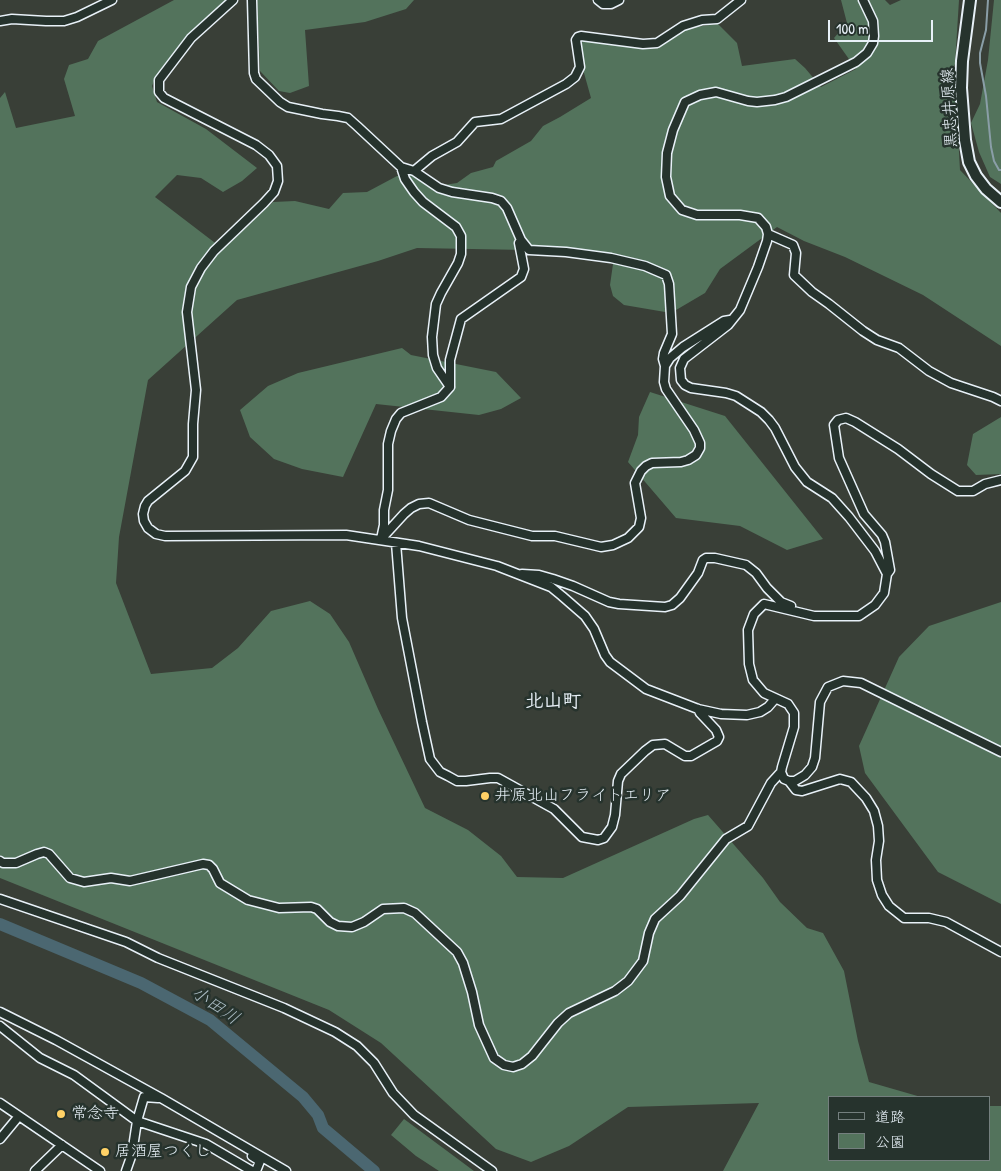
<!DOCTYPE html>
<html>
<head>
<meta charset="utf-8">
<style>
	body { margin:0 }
	#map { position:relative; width:1001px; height:1171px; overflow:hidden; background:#393f37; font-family:"Patrick Hand","Klee One",sans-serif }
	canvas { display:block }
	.legend { position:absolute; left:828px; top:1096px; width:162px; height:65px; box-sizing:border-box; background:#26332d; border:1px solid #747f7e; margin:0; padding:6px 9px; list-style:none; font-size:15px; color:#e8f1f8 }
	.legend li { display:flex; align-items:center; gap:10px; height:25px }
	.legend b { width:25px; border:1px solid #747f7e }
	.scale { position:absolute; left:828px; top:20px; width:105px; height:22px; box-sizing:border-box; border:2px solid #e8f1f8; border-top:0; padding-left:6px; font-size:15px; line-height:18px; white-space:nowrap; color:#e8f1f8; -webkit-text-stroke:4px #26332d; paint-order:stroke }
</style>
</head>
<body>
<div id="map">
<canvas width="1001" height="1171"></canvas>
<ul class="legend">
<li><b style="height:6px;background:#26332d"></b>道路</li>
<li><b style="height:14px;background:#53735c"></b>公園</li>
</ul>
<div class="scale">100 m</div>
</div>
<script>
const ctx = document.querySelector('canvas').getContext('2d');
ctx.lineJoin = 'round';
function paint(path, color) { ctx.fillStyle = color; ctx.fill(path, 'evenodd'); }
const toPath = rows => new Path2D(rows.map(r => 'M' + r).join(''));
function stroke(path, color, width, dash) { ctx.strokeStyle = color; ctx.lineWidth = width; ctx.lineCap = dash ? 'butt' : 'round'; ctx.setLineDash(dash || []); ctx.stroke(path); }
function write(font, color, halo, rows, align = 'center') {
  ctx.font = font + ' "Patrick Hand","Klee One",sans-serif'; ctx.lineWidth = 5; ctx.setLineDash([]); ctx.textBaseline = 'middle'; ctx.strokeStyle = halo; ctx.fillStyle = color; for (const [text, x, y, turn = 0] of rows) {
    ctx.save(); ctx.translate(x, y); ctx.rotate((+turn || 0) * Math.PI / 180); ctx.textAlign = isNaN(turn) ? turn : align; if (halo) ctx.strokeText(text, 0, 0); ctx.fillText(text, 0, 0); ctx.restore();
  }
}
paint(toPath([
	[174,0,228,0,189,35,155,79,152,86,157,102,206,129,257,168,242,181,223,192,201,178,177,175,155,197,223,249,273,202,295,201,329,209,343,193,367,192,397,176,410,173,431,187,457,183,471,173,493,167,496,161,531,141,543,126,560,117,591,98,584,73,581,45,583,41,623,46,657,47,687,28,718,24,737,43,742,66,795,59,805,68,821,87,856,69,834,38,847,23,841,0,885,0,890,5,901,0,959,0,955,64,942,85,956,99,960,170,1001,213,1001,346,923,295,845,257,804,241,777,227,720,269,705,293,671,313,624,305,613,296,610,285,614,257,580,251,417,248,378,261,237,300,148,380,119,537,116,583,151,674,212,668,238,648,271,611,310,601,330,614,349,642,378,709,425,808,468,830,501,856,517,877,563,878,694,819,708,815,763,878,780,902,807,928,823,933,844,971,858,1041,869,1082,921,1097,830,1097,830,1160,990,1160,990,1106,1001,1106,1001,1171,723,1171,759,1103,628,1107,569,1146,531,1162,496,1149,381,1043,329,1010,0,878,0,98,5,92,16,128,75,116,64,79,69,65,88,59,98,41],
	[257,0,414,0,406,9,365,22,305,30,309,86,290,93,279,91,260,71],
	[994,0,1001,0,1001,184,990,177,979,152,971,123,980,104,988,60],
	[402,348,411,355,496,372,521,398,501,409,479,415,376,404,343,477,302,469,274,459,250,437,240,410,268,386,298,373],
	[650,392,725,416,823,539,787,550,740,526,676,518,628,462,638,435,639,417],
	[1001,417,1001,474,976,475,967,465,973,434],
	[1001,602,1001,904,938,872,865,773,859,746,899,657,929,626],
	[404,1119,474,1171,439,1171,416,1156,391,1135]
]), '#53735c');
stroke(toPath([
	[988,0,986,30,980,53,980,63,986,96,991,147,994,161,999,170,1001,170]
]), '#8a9ea7', 2);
stroke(toPath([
	[0,924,141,983,210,1020,303,1097,318,1115,323,1128,374,1171]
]), '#4b6771', 12);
const minor = toPath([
	[233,0,191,38,159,80,159,92,164,98,256,145,269,155,277,166,278,181,274,192,264,203,214,251,201,268,191,287,187,312,196,390,193,424,193,457,185,471,148,501,145,506,143,514,144,521,148,528,156,534,165,536,346,535,419,546,497,566,551,587,562,596,585,616,594,629,605,655,610,662,646,689,698,709,721,714,747,715,760,712,768,707,775,699],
	[252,0,254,73,256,79,280,102,288,107,322,114,338,116,348,118,357,126,401,167,405,179,414,192,423,202,456,227,461,236,461,254,458,263,441,293,436,304,432,337,433,355,437,368,450,387,441,397,401,413,396,419,391,431,388,444,388,490,384,510,384,525,381,539],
	[598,0,603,4,611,4,619,0],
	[863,0,873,21,874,36,873,43,867,53,856,62,786,97,775,100,757,102,748,101,716,92,700,95,685,102,673,130,667,153,666,177,670,196,682,210,697,215,740,215,758,218,766,227,768,234,767,241,758,267,740,310,728,325,684,359,680,368,681,380,685,385,691,388,726,393,736,396,761,412,769,420,775,428,795,467,807,482,832,498,849,517,875,551,887,574],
	[0,21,12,19,46,21,64,21,77,17,112,0],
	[401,167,414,171,432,156,457,142,475,122,501,119,566,84,575,77,580,67,576,40,578,37,581,36,643,44,657,43,683,26,702,20,717,19,741,0],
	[414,171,439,188,452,192,492,198,501,201,507,208,521,240,519,243,524,269,521,277,461,319,450,360,450,387],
	[768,234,793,245,796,253,794,275,812,292,829,304,863,331,877,340,899,348,929,371,951,383,993,397,1001,401],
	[521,240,529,250,566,252,611,258,645,266,666,275,669,284,672,334,664,353,663,359,665,366],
	[1001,480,985,484,973,491,958,491,931,474,898,449,855,422,846,418,838,420,834,425,839,458,864,514,882,535,885,542,890,570,887,574,884,593,875,605,859,616,814,616,764,604,754,614,748,630,749,664,753,680,764,693,788,704,794,713,794,727,782,767,781,772,784,779,789,781,796,790,802,791,840,779,851,782,866,798,874,811,878,826,879,841,876,860,877,880,882,895,889,906,904,918,929,918,946,922,1001,952],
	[382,538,404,514,411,508,419,504,429,503,469,520,532,536,555,536,601,547,613,545,628,538,639,527,641,518,635,483,641,471,646,466,652,463,681,462,688,460,696,455,700,448,700,443,694,430,666,389,664,382,665,366,670,358,683,347,724,321,730,320],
	[396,543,402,618,422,722,430,759,440,772,448,776,457,781,466,781,490,778,498,778,554,809,582,837,598,840,604,838,612,827,615,815,618,781,621,774,645,751,653,745,665,744,685,756,691,756,717,741,719,737,716,730,700,713,698,709],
	[522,574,539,575,553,579,573,586,609,602,619,604,665,607,672,605,680,598,698,573,703,560,706,558,715,558,746,565,756,573,767,588,781,602,791,606],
	[789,781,795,781,805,775,812,767,815,758,820,702,828,687,843,681,861,683,1001,752],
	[0,861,3,863,16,863,37,854,44,852,49,854,70,878,84,882,111,878,130,881,203,864,209,865,213,869,220,883,248,900,279,908,311,907,317,909,330,922,338,926,352,927,364,922,383,909,404,908,415,913,457,952,463,963,472,992,479,1025,494,1058,504,1065,513,1067,522,1064,532,1056,558,1023,569,1013,615,991,628,981,643,961,649,933,655,919,680,896,726,839,748,826,771,783,781,772],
	[0,899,126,942,158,958,284,1008,335,1032,357,1046,374,1063,393,1093,414,1115,492,1171],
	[0,1012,56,1040,161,1098,286,1171],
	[0,1026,40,1058,74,1075,137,1121,206,1144,252,1171],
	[0,1103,100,1171],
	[0,1139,19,1116],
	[252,1156,260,1161,256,1171],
	[35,1171,62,1145],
	[126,1171,132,1154,137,1121,144,1097,158,1098]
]);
const major = toPath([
	[970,0,962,61,961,88,965,140,969,162,976,176,986,189,1001,202]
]);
stroke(minor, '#e8f1f8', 11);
stroke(major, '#e8f1f8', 14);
stroke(minor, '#26332d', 8);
stroke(major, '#26332d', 10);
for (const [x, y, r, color] of [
	[485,796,5,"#ffd166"],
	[61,1114,5,"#ffd166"],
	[105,1152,5,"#ffd166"]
]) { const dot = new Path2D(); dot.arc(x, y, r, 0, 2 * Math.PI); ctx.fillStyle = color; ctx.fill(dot); stroke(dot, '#26332d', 2); }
write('16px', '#e8f1f8', '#26332d', [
	["黒忠井原線",950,108,-93]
]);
write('16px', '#e8f1f8', '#26332d', [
	["井原北山フライトエリア",495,796],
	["常念寺",71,1114],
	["居酒屋つくし",115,1152]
], 'left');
write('italic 18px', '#a9bac2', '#26332d', [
	["小田川",215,1006,34]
]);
write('bold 19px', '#e8f1f8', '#26332d', [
	["北山町",553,702]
]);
</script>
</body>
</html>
